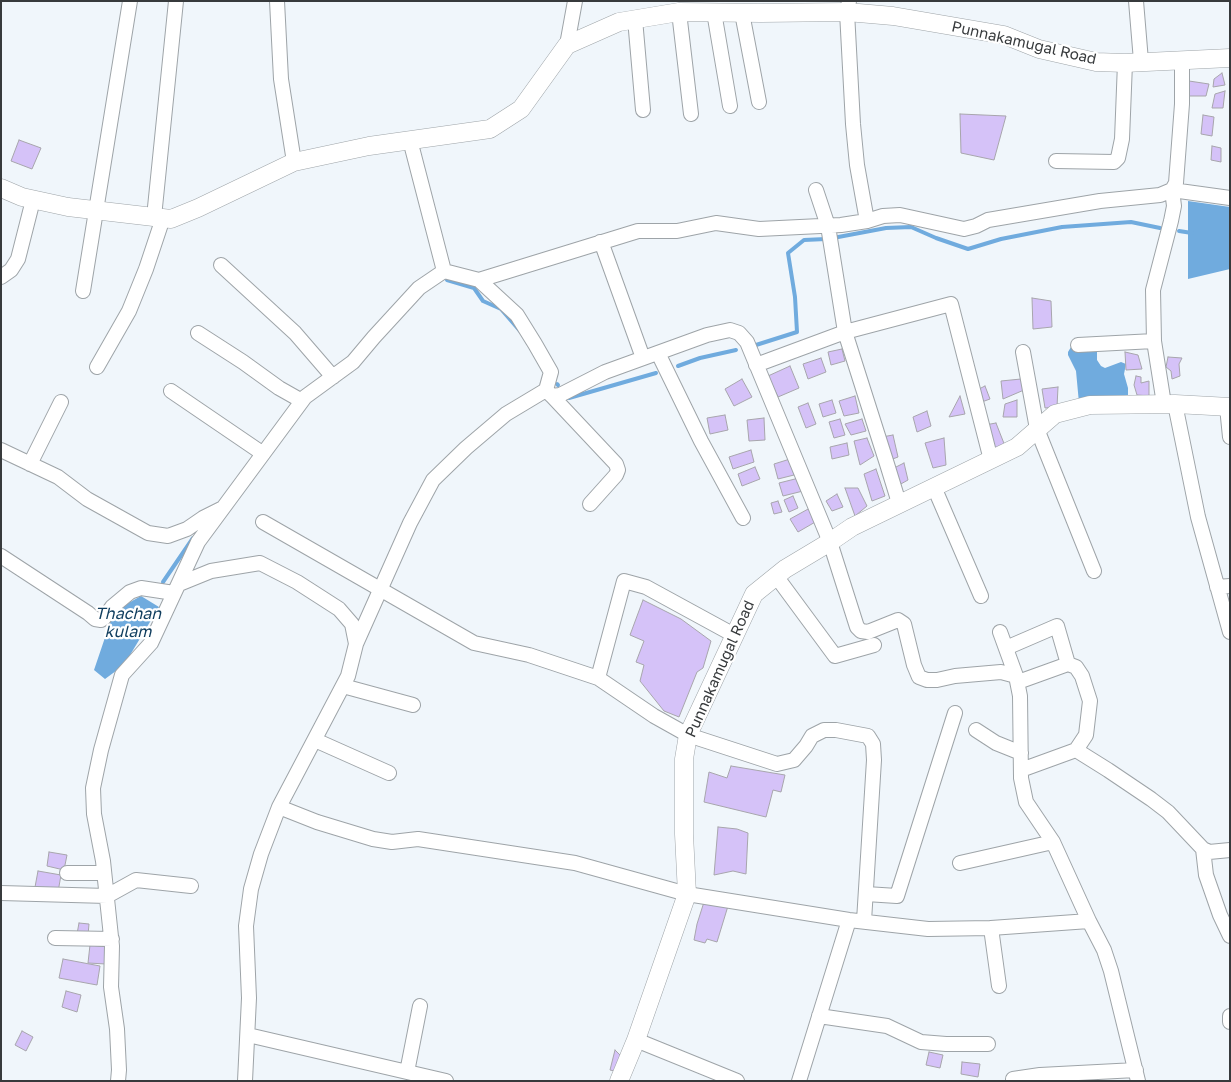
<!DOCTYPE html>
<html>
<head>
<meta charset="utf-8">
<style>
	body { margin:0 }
	#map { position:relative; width:1231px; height:1082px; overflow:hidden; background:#f0f6fb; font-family:"Golos Text",sans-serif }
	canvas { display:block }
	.frame { position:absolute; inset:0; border:2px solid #373a3c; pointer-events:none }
</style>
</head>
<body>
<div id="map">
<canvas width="1231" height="1082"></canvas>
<div class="frame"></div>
</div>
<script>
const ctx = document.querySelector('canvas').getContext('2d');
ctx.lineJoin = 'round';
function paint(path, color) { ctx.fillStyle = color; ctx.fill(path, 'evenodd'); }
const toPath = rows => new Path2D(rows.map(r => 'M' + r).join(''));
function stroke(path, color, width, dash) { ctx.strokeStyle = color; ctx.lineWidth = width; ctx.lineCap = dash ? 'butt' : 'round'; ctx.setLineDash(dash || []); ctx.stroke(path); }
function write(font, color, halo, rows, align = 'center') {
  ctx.font = font + ' "Golos Text",sans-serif'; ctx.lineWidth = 4.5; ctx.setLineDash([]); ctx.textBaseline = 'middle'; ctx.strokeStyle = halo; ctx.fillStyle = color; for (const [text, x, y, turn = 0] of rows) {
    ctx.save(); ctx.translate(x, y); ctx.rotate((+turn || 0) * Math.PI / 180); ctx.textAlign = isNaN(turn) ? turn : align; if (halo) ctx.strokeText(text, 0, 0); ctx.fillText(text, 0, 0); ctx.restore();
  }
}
paint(toPath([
	[1188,201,1230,207,1230,269,1188,279],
	[1071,347,1075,351,1097,348,1097,360,1101,366,1105,368,1121,362,1126,364,1124,374,1128,388,1128,395,1119,398,1079,403,1076,371,1068,355,1068,352],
	[141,596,159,607,124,665,105,679,94,670,114,611]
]), '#70abde');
stroke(toPath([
	[1179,231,1192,233],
	[833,238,886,228,911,227,936,238,968,249,1001,239,1062,227,1131,222,1160,228],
	[447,280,474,288,483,301,501,309,520,331],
	[756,345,797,332,795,297,788,253,804,240,826,239],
	[678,366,700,358,736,350],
	[557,384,558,385],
	[569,398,656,373],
	[163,582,193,538]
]), '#70abde', 4);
const building = toPath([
	[1222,73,1225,85,1213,87,1214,79,1222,73],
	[1189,81,1209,84,1206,96,1187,96,1189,81],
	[1225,91,1223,108,1212,108,1215,94,1225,91],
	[960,114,1006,116,994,160,961,153,960,114],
	[1203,115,1214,117,1212,136,1201,134,1203,115],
	[19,140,41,148,32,169,11,161,19,140],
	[1212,146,1221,148,1221,162,1211,160,1212,146],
	[1032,298,1051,301,1052,327,1033,329,1032,298],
	[842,349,845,361,831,365,828,352,842,349],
	[1125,352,1138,355,1142,369,1126,370,1125,352],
	[1168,357,1182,358,1179,364,1180,376,1172,379,1171,371,1166,367,1168,357],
	[821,358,826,372,808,379,803,364,821,358],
	[790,366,799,388,778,397,768,376,790,366],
	[1136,376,1141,377,1141,383,1149,381,1149,396,1137,395,1134,385,1136,376],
	[742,379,752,397,734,406,725,389,742,379],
	[1021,379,1024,390,1003,399,1001,381,1021,379],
	[985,386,990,399,979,403,975,391,985,386],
	[1058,387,1057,407,1045,408,1042,389,1058,387],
	[855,396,859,413,844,416,839,401,855,396],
	[960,396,965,414,949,417,960,396],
	[832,400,836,413,823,417,819,404,832,400],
	[1017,400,1017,417,1003,417,1005,404,1017,400],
	[808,403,816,424,806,428,798,407,808,403],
	[927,411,931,426,917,432,913,417,927,411],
	[725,415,728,430,710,434,707,418,725,415],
	[764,418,765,440,749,441,747,420,764,418],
	[840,419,845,435,834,438,829,422,840,419],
	[862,419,866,431,851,435,845,424,862,419],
	[996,423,1005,446,993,450,985,425,996,423],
	[893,435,898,457,890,460,882,437,893,435],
	[867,438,874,456,860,465,854,441,867,438],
	[944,438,946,465,933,468,925,443,944,438],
	[847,443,849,455,832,459,830,447,847,443],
	[751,450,754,462,733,469,729,457,751,450],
	[790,459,794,475,778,479,774,464,790,459],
	[904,463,908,480,899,485,894,468,904,463],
	[755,467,760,479,742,486,738,474,755,467],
	[876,469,885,496,872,501,864,474,876,469],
	[799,478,803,491,783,496,779,483,799,478],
	[845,488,858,488,867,506,855,516,845,488],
	[837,494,843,507,832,511,826,501,837,494],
	[793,496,798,508,789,512,784,500,793,496],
	[778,501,782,512,774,514,771,503,778,501],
	[810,508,817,521,798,532,790,519,810,508],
	[643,600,681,619,711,641,703,668,697,672,679,717,664,711,640,681,644,665,636,662,644,641,630,635,643,600],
	[731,766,785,775,781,792,773,790,766,817,704,802,709,772,727,778,731,766],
	[718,827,737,829,748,833,746,874,733,871,714,875,718,827],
	[49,852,67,855,64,870,47,866,49,852],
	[38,871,61,875,58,892,35,887,38,871],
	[704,902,728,906,717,942,707,939,705,943,694,940,697,924,704,902],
	[79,923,89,924,88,935,77,934,79,923],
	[90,945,108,947,106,964,88,963,90,945],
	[63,959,100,966,97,985,59,978,63,959],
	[66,991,81,995,77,1012,62,1007,66,991],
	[22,1031,33,1037,26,1051,15,1045,22,1031],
	[615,1050,624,1059,619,1072,610,1070,615,1050],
	[929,1052,943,1055,940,1068,926,1065,929,1052],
	[962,1062,980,1064,978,1077,961,1074,962,1062]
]);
paint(building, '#d5c2f8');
stroke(building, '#a7a5ac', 1);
const minor = toPath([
	[277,1,281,79,294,162],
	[849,1,847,12,853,124,857,165,867,221],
	[1136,1,1141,61],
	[679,12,691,114],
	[714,12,730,106],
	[742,13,759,102],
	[635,19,643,110],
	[567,45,575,1],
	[410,140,444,271],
	[1056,161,1114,162,1118,158,1122,139,1125,63],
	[816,190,828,226,845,332,887,464,899,503],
	[154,217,176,1],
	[600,242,603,247,643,358],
	[221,265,295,333,333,377],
	[1,277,11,270,18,259,33,200],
	[83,291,130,1],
	[198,333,243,362,279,388,302,401],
	[1078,345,1154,341],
	[1023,352,1037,429,1094,571],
	[658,353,701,441,743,518],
	[756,365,845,332,951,304,991,460],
	[97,367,129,311,146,269,163,218],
	[546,390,552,396,560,395,605,372,707,335,730,330,739,333,747,342,830,542,857,627,861,631,868,632,898,620,904,624,914,665,919,677,927,680,937,680,955,676,1001,672,1016,676,1020,696,1021,778,1026,802,1053,842,1089,921],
	[171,391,262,453],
	[552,396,616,464,618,470,616,475,590,504],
	[1164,404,1154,341,1153,290,1171,221,1174,206,1172,190,1230,198],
	[1175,404,1198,517,1230,632],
	[1227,407,1230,437],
	[1,450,58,477,87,499,148,533,168,536,187,529,203,518,221,509],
	[30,464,61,402],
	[934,487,981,596],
	[263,522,474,643,529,655,598,678,654,716,688,735,777,764,794,760,806,746,812,736,824,730,836,730,868,736,873,744,874,760,864,921],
	[1,556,88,613,95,619,101,620,104,618,112,607,130,592,141,588,174,593],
	[776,576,835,656,874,645],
	[179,584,211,571,260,563,297,582,339,609,352,624,356,644,348,676,279,807,261,854,251,889,246,926,249,998,245,1081],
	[1217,587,1230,586],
	[1000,632,1016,676],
	[356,644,410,523,433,480,466,448,506,414,546,390,551,372,535,344,517,315,479,280,638,231,677,231,716,223,759,229,841,225,867,221,883,216,900,215,964,229,976,226,988,220,1100,201,1160,195,1172,190,1176,183,1182,104,1182,60],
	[1006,648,1057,626,1068,664],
	[598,678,624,581,646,587,734,635],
	[1018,682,1068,664,1076,667,1082,676,1090,701,1086,735,1076,750,1108,770,1151,799,1168,812,1203,849,1209,852,1230,850],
	[343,686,413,705],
	[976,730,996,743,1021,753],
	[315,740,389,773],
	[1021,770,1076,750],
	[279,807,317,822,373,839,392,842,418,839,575,863,687,894,849,920,928,929,991,928,1089,921,1104,950,1111,971,1138,1081],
	[1203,849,1206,875,1220,915,1230,936],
	[960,863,1053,842],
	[67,873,104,873],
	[1,893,107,896,136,880,191,886],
	[866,894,897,896,955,713],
	[991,928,999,986],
	[55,938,112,939],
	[819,1016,887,1026,921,1042,946,1044,988,1044],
	[1230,1016,1230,1022],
	[248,1035,446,1081],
	[636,1040,737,1081],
	[407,1072,420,1006],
	[118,1081,119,1070,117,1029,111,987,112,946,103,861,94,814,93,788,101,750,122,675,151,643,198,542,305,397,353,362,374,337,419,288,444,271,479,280],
	[799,1081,849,920],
	[1013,1081,1013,1079,1040,1075,1136,1070]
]);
const tertiary = toPath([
	[1,188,22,197,68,207,171,219,198,208,294,162,369,146,490,129,521,109,567,45,619,22,679,12,761,13,847,12,893,16,1004,35,1039,49,1096,62,1125,63,1230,58],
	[619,1081,636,1040,687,894,684,834,684,759,688,735,754,594,785,569,830,542,852,527,1017,447,1055,414,1090,405,1175,404,1230,407]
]);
stroke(minor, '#9ea4a8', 16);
stroke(tertiary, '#9ea4a8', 19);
stroke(minor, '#fff', 14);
stroke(tertiary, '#fff', 18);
write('15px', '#373a3c', '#fff', [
	["Punnakamugal Road",1024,43,13],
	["Punnakamugal Road",720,669,-66]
]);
write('italic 16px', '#0f3d5e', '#fff', [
	["Thachan",128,614],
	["kulam",128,632]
]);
</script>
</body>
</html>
